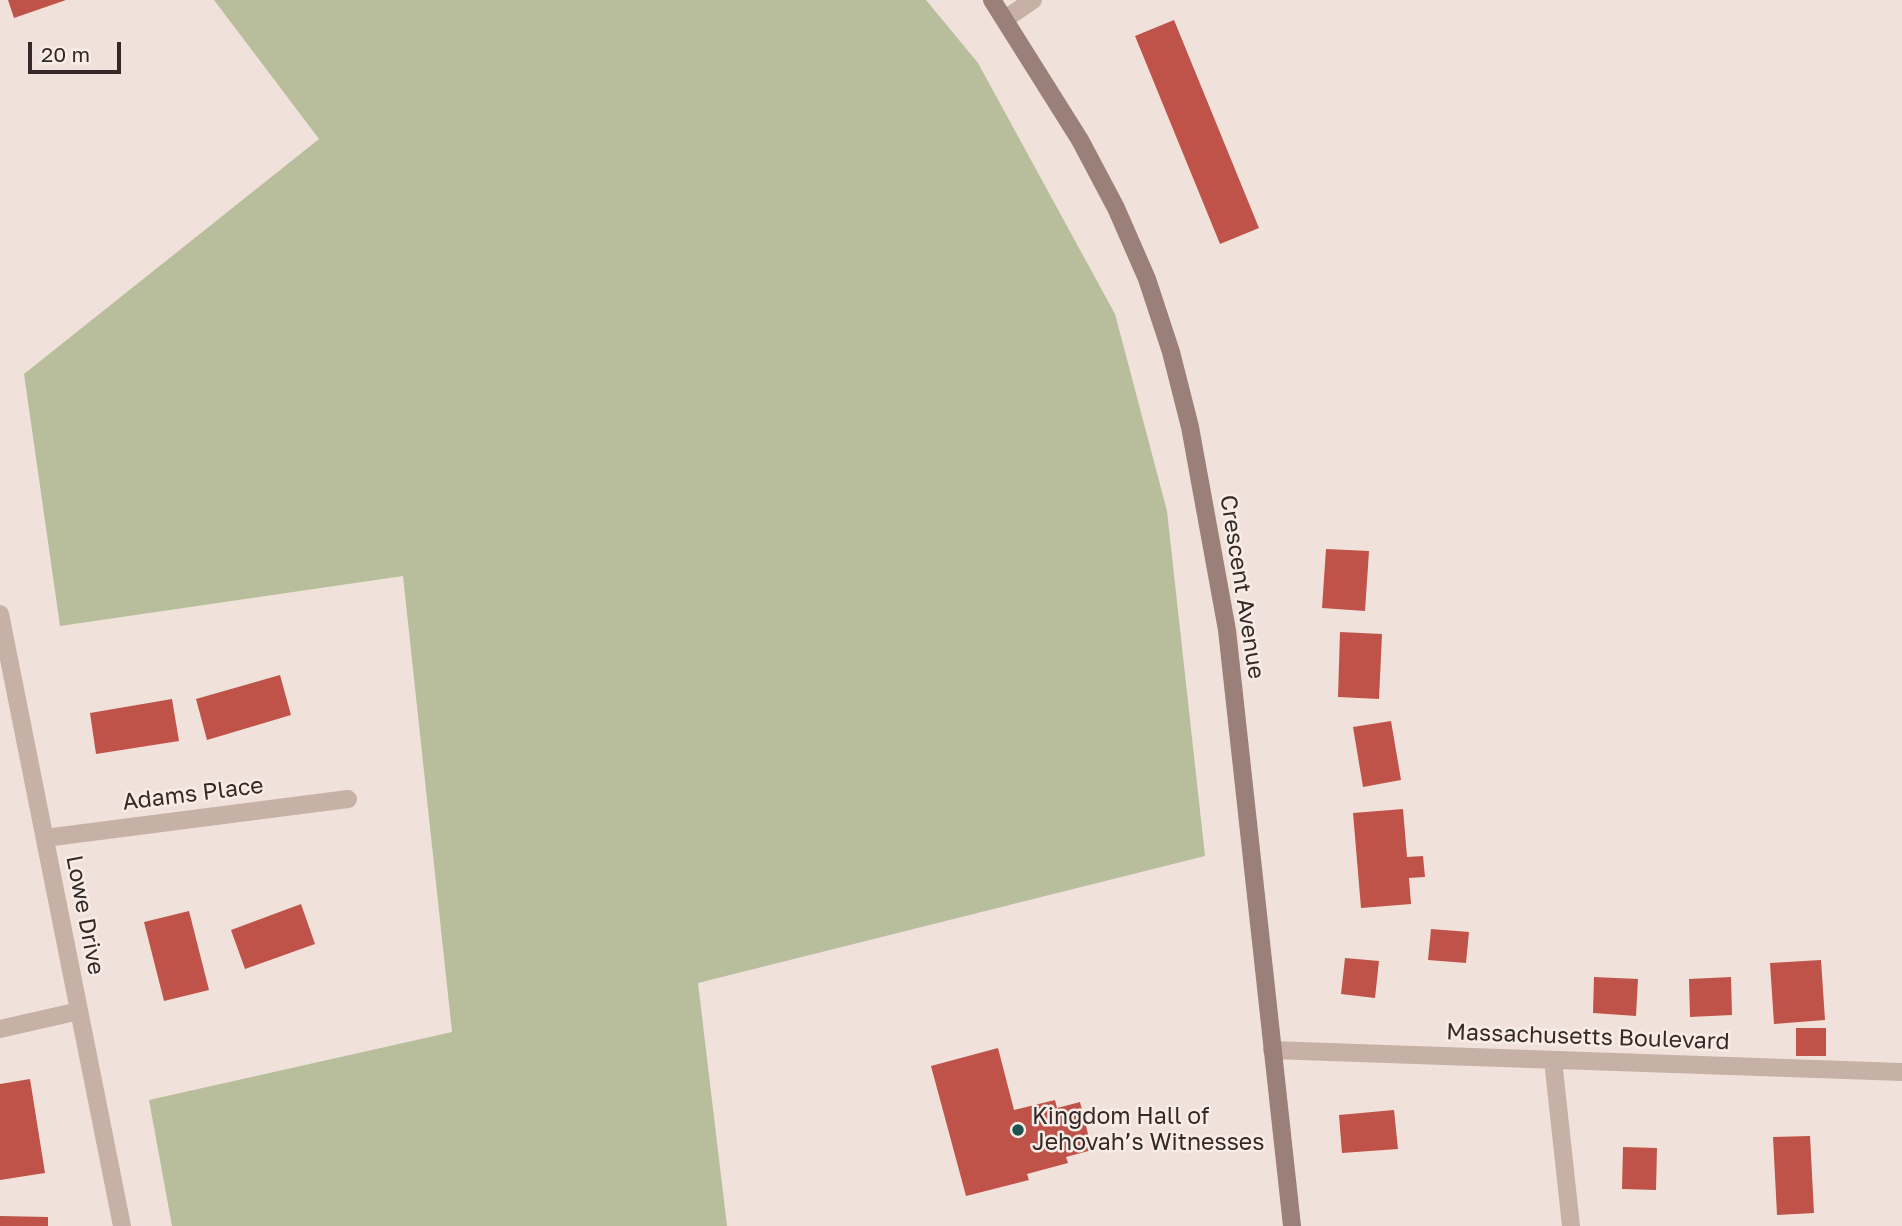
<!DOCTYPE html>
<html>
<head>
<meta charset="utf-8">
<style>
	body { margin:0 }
	#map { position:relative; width:1902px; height:1226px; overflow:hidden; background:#f0e2da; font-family:"Golos Text",sans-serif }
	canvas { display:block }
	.scale { position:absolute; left:28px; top:42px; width:93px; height:32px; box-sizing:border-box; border:4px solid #342927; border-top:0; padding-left:9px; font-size:21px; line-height:24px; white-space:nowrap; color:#342927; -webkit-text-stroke:5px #f8ede6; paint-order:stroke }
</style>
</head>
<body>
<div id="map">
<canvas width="1902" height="1226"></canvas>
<div class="scale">20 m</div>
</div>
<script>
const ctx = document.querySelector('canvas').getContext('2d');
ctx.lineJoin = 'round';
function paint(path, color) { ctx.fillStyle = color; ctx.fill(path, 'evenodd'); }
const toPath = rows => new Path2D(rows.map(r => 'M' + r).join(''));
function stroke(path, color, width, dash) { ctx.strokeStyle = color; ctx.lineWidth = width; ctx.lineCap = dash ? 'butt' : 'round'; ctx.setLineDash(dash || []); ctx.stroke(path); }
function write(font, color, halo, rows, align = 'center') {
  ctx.font = font + ' "Golos Text",sans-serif'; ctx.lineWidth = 5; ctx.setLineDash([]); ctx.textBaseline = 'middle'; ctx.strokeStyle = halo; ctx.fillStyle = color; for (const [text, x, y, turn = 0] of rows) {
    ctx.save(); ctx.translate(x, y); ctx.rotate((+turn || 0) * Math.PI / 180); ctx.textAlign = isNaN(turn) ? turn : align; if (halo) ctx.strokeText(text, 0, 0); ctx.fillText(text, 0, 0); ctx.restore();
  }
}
paint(toPath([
	[214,0,926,0,978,63,1115,314,1167,511,1205,856,698,983,727,1226,172,1226,149,1100,452,1032,403,576,60,626,24,374,319,139]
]), '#b8be9b');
paint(toPath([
	[8,0,66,0,14,18],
	[1174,20,1259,228,1220,244,1135,36],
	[1326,549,1369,551,1365,611,1322,608],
	[1340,632,1382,634,1379,699,1338,697],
	[280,675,291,715,207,740,196,699],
	[172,699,179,741,96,754,90,713],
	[1391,721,1401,780,1363,787,1353,727],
	[1403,809,1407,857,1423,856,1425,877,1409,878,1411,904,1361,908,1353,813],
	[301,904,315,944,245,969,231,930],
	[189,911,209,990,164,1001,144,922],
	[1431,929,1469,932,1466,963,1428,960],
	[1345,958,1379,961,1375,998,1341,994],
	[1821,960,1825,1020,1774,1024,1770,963],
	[1594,977,1638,979,1636,1016,1593,1013],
	[1731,977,1732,1015,1690,1017,1689,979],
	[1796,1028,1826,1028,1826,1056,1796,1056],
	[998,1048,1014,1110,1055,1100,1057,1108,1080,1102,1092,1150,1066,1157,1068,1163,1027,1174,1029,1180,966,1196,931,1066],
	[30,1079,45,1173,0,1180,0,1084],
	[1394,1110,1398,1149,1342,1153,1339,1115],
	[1810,1136,1814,1213,1777,1215,1773,1137],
	[1623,1147,1657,1148,1656,1190,1622,1189],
	[0,1216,48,1217,48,1226,0,1226]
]), '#bf5349');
stroke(toPath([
	[1005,19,1033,0],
	[0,614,122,1226],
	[45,838,348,799],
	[0,1029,79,1011],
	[1272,1050,1902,1072],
	[1553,1060,1571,1226]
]), '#c7b1a7', 18);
stroke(toPath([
	[992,0,1080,140,1116,208,1147,279,1171,352,1190,427,1227,630,1292,1226]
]), '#9b8079', 18);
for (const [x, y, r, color] of [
	[1018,1130,7,"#1f534e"]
]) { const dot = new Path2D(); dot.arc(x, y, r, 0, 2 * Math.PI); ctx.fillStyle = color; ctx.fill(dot); stroke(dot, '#f8ede6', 2.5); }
write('23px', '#342927', '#f8ede6', [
	["Crescent Avenue",1242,587,81],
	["Adams Place",193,794,-7],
	["Lowe Drive",85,915,79],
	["Massachusetts Boulevard",1588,1037,2]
]);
write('23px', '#342927', '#f8ede6', [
	["Kingdom Hall of",1032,1117],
	["Jehovah’s Witnesses",1032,1143]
], 'left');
</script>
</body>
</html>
